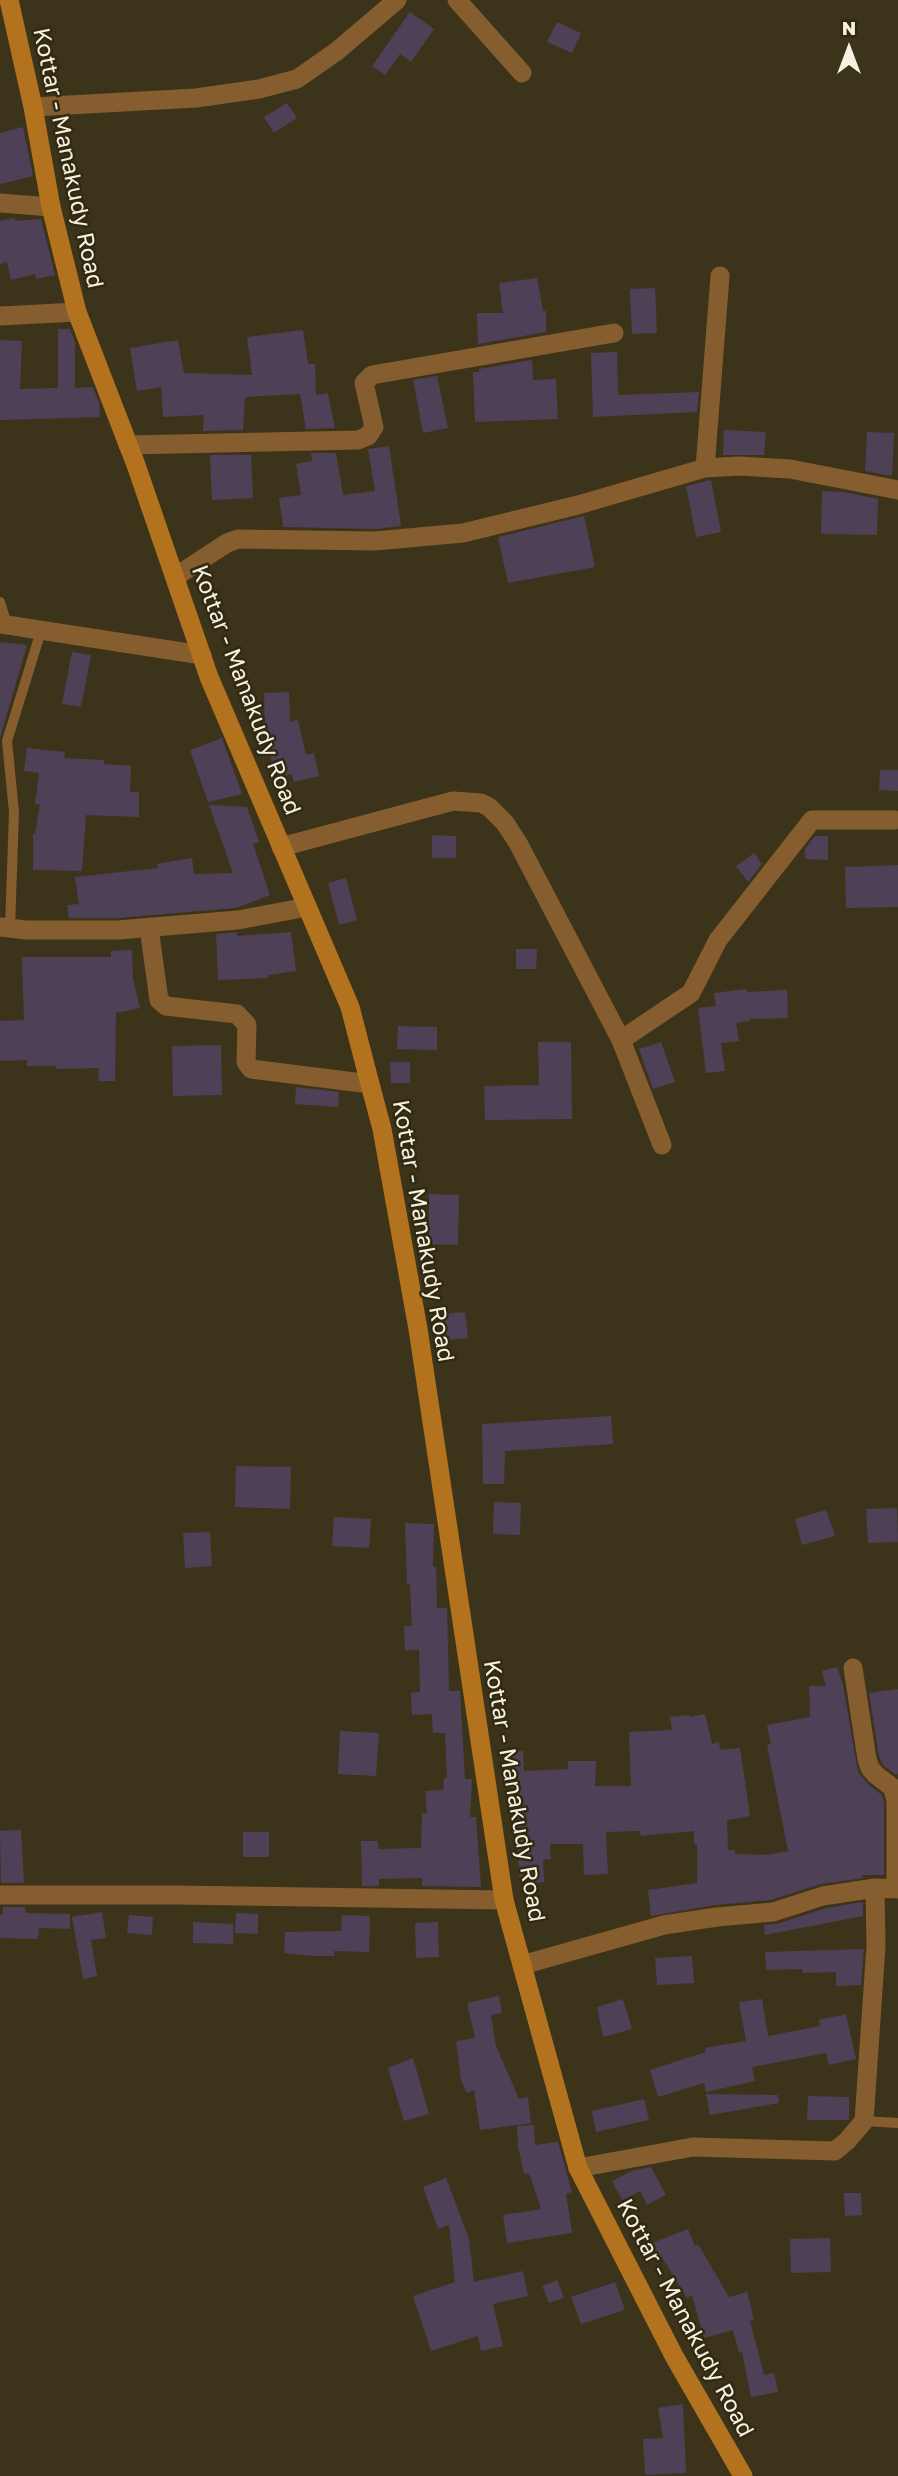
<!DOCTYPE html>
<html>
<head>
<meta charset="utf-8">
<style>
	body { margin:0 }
	#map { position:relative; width:898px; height:2476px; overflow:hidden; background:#3c341a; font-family:"Golos Text",sans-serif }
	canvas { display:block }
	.north { position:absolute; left:814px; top:14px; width:70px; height:70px; -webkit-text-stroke:5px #322a10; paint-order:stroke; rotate:0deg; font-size:19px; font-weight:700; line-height:28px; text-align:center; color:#f6f1e2 }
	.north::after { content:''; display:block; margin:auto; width:24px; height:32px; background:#f6f1e2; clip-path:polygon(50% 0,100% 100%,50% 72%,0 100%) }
</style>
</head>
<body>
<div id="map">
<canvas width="898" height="2476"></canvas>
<div class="north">N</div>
</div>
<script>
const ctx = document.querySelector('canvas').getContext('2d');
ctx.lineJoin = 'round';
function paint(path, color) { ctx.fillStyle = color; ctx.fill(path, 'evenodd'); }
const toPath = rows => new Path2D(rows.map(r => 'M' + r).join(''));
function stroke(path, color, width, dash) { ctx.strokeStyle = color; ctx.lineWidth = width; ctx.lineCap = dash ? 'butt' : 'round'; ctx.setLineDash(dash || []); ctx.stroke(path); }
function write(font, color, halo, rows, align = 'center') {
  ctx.font = font + ' "Golos Text",sans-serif'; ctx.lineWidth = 5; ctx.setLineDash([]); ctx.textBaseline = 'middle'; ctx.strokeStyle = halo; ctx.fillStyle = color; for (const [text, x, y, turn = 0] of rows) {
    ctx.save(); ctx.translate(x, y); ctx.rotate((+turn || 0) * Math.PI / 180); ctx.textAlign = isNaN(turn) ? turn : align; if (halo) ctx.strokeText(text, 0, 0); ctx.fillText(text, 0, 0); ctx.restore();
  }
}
paint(toPath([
	[410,12,434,29,411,62,400,54,385,75,372,66],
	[557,22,581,33,572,53,547,42],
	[287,103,297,118,274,133,264,117],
	[23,127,33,176,0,184,0,133],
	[15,218,15,221,41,219,55,275,36,279,35,274,11,280,7,262,0,264,0,221],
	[537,278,543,311,546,311,546,332,478,344,477,313,503,313,499,283],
	[655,288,657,333,632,334,630,289],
	[58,329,70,329,75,342,75,388,93,387,99,403,100,417,0,420,0,340,22,341,20,389,58,388],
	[303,330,308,364,315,364,316,395,328,393,335,428,306,429,300,394,245,397,243,430,203,431,204,415,163,417,161,387,137,391,130,348,178,340,184,373,252,375,247,337],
	[617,352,618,395,699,392,697,412,593,417,591,353],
	[532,360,533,380,556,379,558,419,475,422,473,372,479,372,479,369],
	[437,376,448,428,423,433,413,380],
	[724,430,766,432,764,455,723,455],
	[867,432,894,433,892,476,865,471],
	[389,446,401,526,375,529,283,527,279,498,301,495,296,464,312,461,311,453,336,453,343,495,375,491,368,449],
	[210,455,251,455,253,498,212,500],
	[711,480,721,532,696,537,686,486],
	[822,491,844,492,878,499,877,535,821,534],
	[584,516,595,567,508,583,498,537],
	[0,642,27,645,0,738],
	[72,652,91,655,81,707,62,704],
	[289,692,290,722,298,720,306,755,314,753,319,776,294,782,292,774,276,777,263,727,265,727,264,693],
	[222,738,242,794,208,802,190,750],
	[27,748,65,752,64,758,104,760,104,764,131,766,130,792,139,792,139,817,86,815,82,871,33,870,33,833,35,834,40,804,35,804,39,773,24,771],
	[880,770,898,770,898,791,879,790],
	[209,805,247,807,259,842,253,844,270,895,236,908,117,918,69,918,67,905,79,904,75,877,158,868,157,864,192,858,194,874,233,873],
	[432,835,456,836,456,858,432,858],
	[815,836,828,836,828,860,805,859,805,849],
	[754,853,762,864,748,882,736,866],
	[898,865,898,907,846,908,845,867],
	[346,878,357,920,339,925,328,883],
	[237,932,237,936,291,932,296,971,268,975,268,978,218,980,216,934],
	[516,949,537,949,536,969,516,969],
	[132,950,133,979,140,1008,116,1013,115,1081,98,1081,99,1068,56,1069,56,1066,27,1066,27,1060,0,1061,0,1021,24,1020,22,957,111,957,111,951],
	[746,989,747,992,787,990,788,1018,750,1019,750,1021,736,1023,739,1041,721,1043,725,1071,706,1073,698,1008,716,1006,714,993],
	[398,1026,437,1027,437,1050,397,1049],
	[538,1042,571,1042,572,1119,485,1120,484,1086,539,1085],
	[661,1042,675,1082,653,1089,639,1049],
	[221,1045,222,1095,173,1096,172,1046],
	[390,1062,410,1062,410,1083,391,1083],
	[296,1087,339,1092,338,1107,295,1104],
	[429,1194,459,1195,458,1245,429,1244],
	[465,1312,468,1338,446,1340,443,1314],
	[611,1416,613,1444,505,1451,504,1484,483,1484,482,1424],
	[236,1466,291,1467,290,1509,235,1507],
	[494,1502,521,1503,520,1535,493,1534],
	[897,1508,898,1542,868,1543,866,1509],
	[826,1510,835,1536,802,1545,795,1519],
	[334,1517,371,1519,369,1548,332,1546],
	[405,1523,434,1524,433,1567,436,1567,437,1608,447,1608,449,1691,460,1691,465,1779,472,1779,470,1817,476,1817,481,1887,422,1886,422,1878,379,1879,379,1886,362,1886,361,1841,378,1841,378,1849,421,1848,422,1813,427,1813,425,1791,443,1790,444,1778,447,1778,445,1733,433,1733,432,1714,412,1715,411,1693,420,1692,419,1650,405,1650,404,1626,412,1626,410,1584,407,1584],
	[210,1532,212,1566,185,1568,183,1533],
	[837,1667,843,1685,858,1772,867,1783,882,1795,884,1802,884,1875,862,1875,863,1878,821,1884,771,1900,715,1905,651,1916,648,1890,697,1883,697,1844,694,1844,694,1831,641,1836,640,1831,606,1832,608,1874,584,1875,583,1844,550,1844,551,1859,543,1859,544,1882,520,1884,514,1788,506,1788,504,1752,523,1751,524,1771,568,1769,568,1761,596,1761,595,1786,631,1786,629,1732,672,1730,670,1717,690,1715,690,1717,705,1714,712,1744,719,1742,720,1750,740,1748,750,1816,727,1820,728,1850,735,1850,735,1854,765,1855,788,1851,767,1745,771,1744,767,1725,810,1717,809,1686,826,1686,822,1671],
	[898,1689,898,1774,895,1774,884,1766,879,1756,869,1693],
	[340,1731,379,1733,376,1776,338,1774],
	[21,1830,24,1883,1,1883,0,1831],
	[243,1832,269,1832,269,1857,243,1857],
	[863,1902,863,1916,765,1935,764,1925,777,1924,826,1908],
	[3,1907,25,1907,26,1913,70,1914,70,1929,39,1928,38,1939,0,1938,0,1914,3,1914],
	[102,1912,106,1938,91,1940,97,1976,83,1979,72,1917],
	[236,1913,258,1914,258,1934,235,1933],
	[129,1915,153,1917,152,1935,127,1933],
	[342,1915,370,1916,369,1952,334,1951,334,1956,316,1956,284,1953,285,1932,341,1931],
	[193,1922,233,1924,233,1944,193,1943],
	[438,1922,439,1957,416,1958,415,1923],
	[864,1949,861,1985,836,1986,836,1972,803,1973,802,1969,766,1970,765,1952],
	[692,1956,694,1983,657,1985,655,1958],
	[499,1996,502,2013,491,2015,496,2046,519,2099,528,2097,531,2123,480,2130,474,2090,467,2093,461,2080,456,2041,475,2038,467,2003],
	[623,1999,632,2029,603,2037,597,2007],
	[762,1999,768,2036,820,2026,819,2020,846,2014,856,2059,829,2065,826,2053,752,2067,755,2081,706,2092,704,2083,658,2097,650,2070,706,2052,705,2048,746,2041,739,2002],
	[413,2058,429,2114,404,2121,388,2068],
	[706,2094,778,2095,779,2103,710,2115],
	[808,2096,849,2097,849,2120,807,2120],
	[644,2099,649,2120,596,2132,592,2111],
	[534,2125,535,2145,558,2142,572,2192,566,2194,572,2233,507,2243,503,2215,541,2209,529,2173,524,2174,518,2146,517,2126],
	[651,2167,666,2195,647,2205,640,2191,622,2200,612,2181,634,2170],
	[446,2178,469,2239,474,2282,523,2271,528,2296,493,2304,503,2346,481,2351,478,2336,431,2351,413,2296,455,2282,449,2225,438,2229,423,2187],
	[844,2193,861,2193,862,2215,845,2216],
	[688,2229,695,2246,698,2244,729,2297,747,2292,754,2320,750,2321,764,2375,774,2373,778,2392,751,2397,742,2352,739,2353,733,2330,704,2338,692,2295,687,2298,662,2257,659,2258,652,2243],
	[830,2238,831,2272,791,2273,790,2239],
	[557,2280,564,2298,549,2303,542,2286],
	[615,2282,625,2310,581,2324,571,2297],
	[683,2404,686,2473,645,2475,643,2439,663,2438,658,2408]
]), '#4e4057');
stroke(toPath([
	[0,602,7,625],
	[10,928,14,812,7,741,41,631],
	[864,2121,898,2123]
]), '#865d2f', 10);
stroke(toPath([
	[457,0,522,73],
	[33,107,196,98,259,89,297,79,337,51,397,0],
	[0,203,51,207],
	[0,316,77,312],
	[128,445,358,440,368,436,374,427,364,383,372,375,614,333],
	[705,468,720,276],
	[175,577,227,543,238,539,375,541,463,533,578,505,705,468,739,466,790,469,898,490],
	[0,624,202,655],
	[281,847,453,801,481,803,489,807,505,823,518,843,621,1040,662,1145],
	[0,927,26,930,118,930,238,920,307,907],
	[149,928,159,1000,166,1006,237,1014,247,1025,246,1062,251,1069,370,1084],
	[621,1040,691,993,718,940,812,820,895,820],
	[853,1668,867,1759,870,1768,876,1775,893,1788,896,1801,896,1888],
	[0,1895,176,1895,504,1900],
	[522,1965,664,1925,717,1917,773,1912,823,1896,875,1888],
	[578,2168,693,2147,835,2151,847,2141,864,2121,876,1946,875,1888,898,1889]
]), '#865d2f', 19);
stroke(toPath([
	[9,0,33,107,51,207,77,312,136,465,209,677,350,1007,370,1084,382,1129,418,1329,504,1900,578,2168,674,2356,743,2476]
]), '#b3721d', 19);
write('23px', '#f6f1e2', '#322a10', [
	["Kottar - Manakudy Road",68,158,78],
	["Kottar - Manakudy Road",246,690,69],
	["Kottar - Manakudy Road",423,1231,80],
	["Kottar - Manakudy Road",514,1791,80],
	["Kottar - Manakudy Road",685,2318,62]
]);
</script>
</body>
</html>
